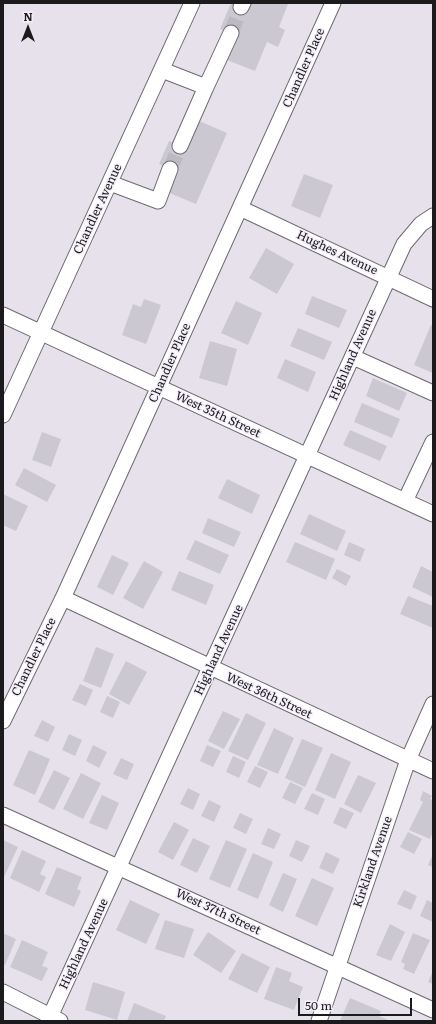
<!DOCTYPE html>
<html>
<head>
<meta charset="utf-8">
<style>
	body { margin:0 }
	#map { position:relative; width:436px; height:1024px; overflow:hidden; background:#e6e1eb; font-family:Literata,serif }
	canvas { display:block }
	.frame { position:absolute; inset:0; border:4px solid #1b1a1d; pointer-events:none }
	.north { position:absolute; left:8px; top:8px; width:40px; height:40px; -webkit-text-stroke:3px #f3eef8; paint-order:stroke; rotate:0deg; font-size:11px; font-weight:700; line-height:16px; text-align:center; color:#1b1a1d }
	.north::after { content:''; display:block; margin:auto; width:14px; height:18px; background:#1b1a1d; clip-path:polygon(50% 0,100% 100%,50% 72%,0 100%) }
	.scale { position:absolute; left:298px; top:998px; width:114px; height:18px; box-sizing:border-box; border:2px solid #1b1a1d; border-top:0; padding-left:5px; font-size:12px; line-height:14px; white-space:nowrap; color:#1b1a1d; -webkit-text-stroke:3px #f3eef8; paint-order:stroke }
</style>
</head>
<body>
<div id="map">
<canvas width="436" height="1024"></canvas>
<div class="frame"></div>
<div class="north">N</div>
<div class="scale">50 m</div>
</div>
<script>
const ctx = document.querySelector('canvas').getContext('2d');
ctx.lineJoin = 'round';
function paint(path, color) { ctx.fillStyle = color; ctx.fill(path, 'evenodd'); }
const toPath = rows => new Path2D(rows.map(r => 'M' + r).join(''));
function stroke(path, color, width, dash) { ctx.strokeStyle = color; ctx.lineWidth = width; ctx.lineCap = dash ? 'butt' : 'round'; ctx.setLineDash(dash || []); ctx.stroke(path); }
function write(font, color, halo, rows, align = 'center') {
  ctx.font = font + ' Literata,serif'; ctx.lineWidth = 3; ctx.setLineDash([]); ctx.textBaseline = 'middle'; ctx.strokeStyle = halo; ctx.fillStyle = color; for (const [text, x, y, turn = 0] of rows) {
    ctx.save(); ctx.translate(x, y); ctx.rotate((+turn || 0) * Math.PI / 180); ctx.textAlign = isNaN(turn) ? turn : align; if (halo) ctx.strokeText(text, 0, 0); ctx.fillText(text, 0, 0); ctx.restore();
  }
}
paint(toPath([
	[231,3,241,7,249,3,288,4,279,27,285,30,278,47,267,42,255,71,227,60,236,36,220,29],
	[197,120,227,133,196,204,167,192,176,172,159,164,169,141,185,148],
	[304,174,333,185,320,218,291,206],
	[266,248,294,264,277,294,249,278],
	[312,296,347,310,339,328,305,314],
	[144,299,161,305,146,344,122,335,133,304,141,307],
	[236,301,262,313,248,345,221,333],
	[431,325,433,326,433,373,414,365],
	[298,328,332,342,324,360,290,346],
	[210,341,237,349,227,386,199,378],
	[285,359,316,372,308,392,277,378],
	[373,378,407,393,399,411,366,396],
	[362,403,400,419,392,438,354,422],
	[350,430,387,446,380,461,343,445],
	[42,432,61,439,51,467,32,460],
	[24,468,56,485,47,502,15,485],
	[227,479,260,495,252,514,218,498],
	[3,494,28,506,16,531,3,525],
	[309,514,346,531,337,551,300,534],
	[208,518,241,532,234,547,202,533],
	[195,540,229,555,220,574,186,559],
	[295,542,335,559,326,580,286,562],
	[349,542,365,549,360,562,344,555],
	[112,555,129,563,113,595,97,587],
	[144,561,163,572,143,609,123,598],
	[421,566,433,572,433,597,412,587],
	[337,569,351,576,346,586,332,578],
	[179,571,214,585,206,605,171,590],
	[408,596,433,606,433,628,400,614],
	[96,647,114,654,101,688,83,681],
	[126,661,147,672,129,705,109,694],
	[80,684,93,690,86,706,72,700],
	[107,696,120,702,113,718,100,712],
	[223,711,240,719,224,749,208,741],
	[246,713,266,723,248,760,228,751],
	[42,720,55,727,48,742,34,736],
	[274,728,294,738,278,774,257,765],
	[69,734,82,740,75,756,62,750],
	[302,739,323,748,305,787,285,778],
	[93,745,107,752,99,768,86,761],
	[207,745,221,751,213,767,200,761],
	[29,750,50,759,35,795,13,785],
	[331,753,351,762,335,799,315,790],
	[233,756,246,762,239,778,226,772],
	[121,758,134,764,127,780,113,774],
	[255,766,268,772,260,788,247,782],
	[54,770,70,778,54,810,38,802],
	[81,773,101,783,83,819,63,809],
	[358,775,376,783,361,813,344,804],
	[290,782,303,788,295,804,282,798],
	[188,788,200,794,193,810,180,804],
	[423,791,432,796,430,799,433,800,433,832,430,839,409,830,423,802,420,800],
	[312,793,325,799,318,815,304,809],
	[102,795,119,803,107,830,89,823],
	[209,800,221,806,214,822,201,816],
	[340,807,354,813,346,829,333,823],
	[240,813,253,819,246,834,233,828],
	[174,822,189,830,173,860,158,852],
	[268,828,281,834,274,849,261,844],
	[408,832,422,839,414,854,400,847],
	[193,838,210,846,197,873,180,865],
	[3,840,18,847,4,877,3,876],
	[226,840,247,849,230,888,209,879],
	[296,840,310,846,302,862,289,856],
	[22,850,46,861,40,874,46,877,39,892,10,878],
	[326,852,340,859,333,874,319,868],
	[253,853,273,862,258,899,237,890],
	[433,854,433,867,428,865],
	[57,867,82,877,77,889,81,891,74,907,45,894],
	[283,873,297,879,283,912,269,905],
	[312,878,334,888,317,926,295,916],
	[404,890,417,896,411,910,397,904],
	[130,900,160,914,146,944,116,930],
	[427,900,433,903,433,922,420,916],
	[165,920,194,929,184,958,155,949],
	[390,924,405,932,391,961,376,955],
	[208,932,236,951,221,973,193,955],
	[3,933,16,939,5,965,3,964],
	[413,933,430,940,414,974,403,969,405,964,401,962],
	[22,940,48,952,42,966,48,968,42,981,10,967],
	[242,953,270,967,257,993,228,979],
	[276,967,292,973,289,981,303,987,294,1010,264,999],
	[433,971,433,984,428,982],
	[93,982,125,992,117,1020,85,1010],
	[350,998,381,1011,379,1016,390,1021,340,1021],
	[134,1003,166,1016,164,1021,127,1021]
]), '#ccc8d1');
stroke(toPath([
	[231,33,241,7],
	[170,169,180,146]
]), '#bdb9c2', 15, [15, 8]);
const minor = toPath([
	[241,7,243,3],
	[162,70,206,87,180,146],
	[206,87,231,33],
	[110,183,158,201,170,169],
	[240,208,433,299],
	[3,315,433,514],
	[353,357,433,393],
	[3,415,192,3],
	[405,501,433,442],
	[63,598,433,771],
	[3,721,63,598,333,3],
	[3,815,433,1010],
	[3,992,60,1021],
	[48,1021,404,244,421,224,433,216],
	[319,1021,408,760,433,704]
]);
stroke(minor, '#6e6a72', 17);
stroke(minor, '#fff', 15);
write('12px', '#1b1a1d', '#f3eef8', [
	["Chandler Place",304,68,-66],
	["Chandler Avenue",98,209,-65],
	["Hughes Avenue",337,253,25],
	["Highland Avenue",353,355,-66],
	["Chandler Place",170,363,-66],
	["West 35th Street",218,415,25],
	["Highland Avenue",219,650,-65],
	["Chandler Place",34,657,-64],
	["West 36th Street",269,696,25],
	["Kirkland Avenue",373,862,-71],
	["West 37th Street",218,912,25],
	["Highland Avenue",84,944,-65]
]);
</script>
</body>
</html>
